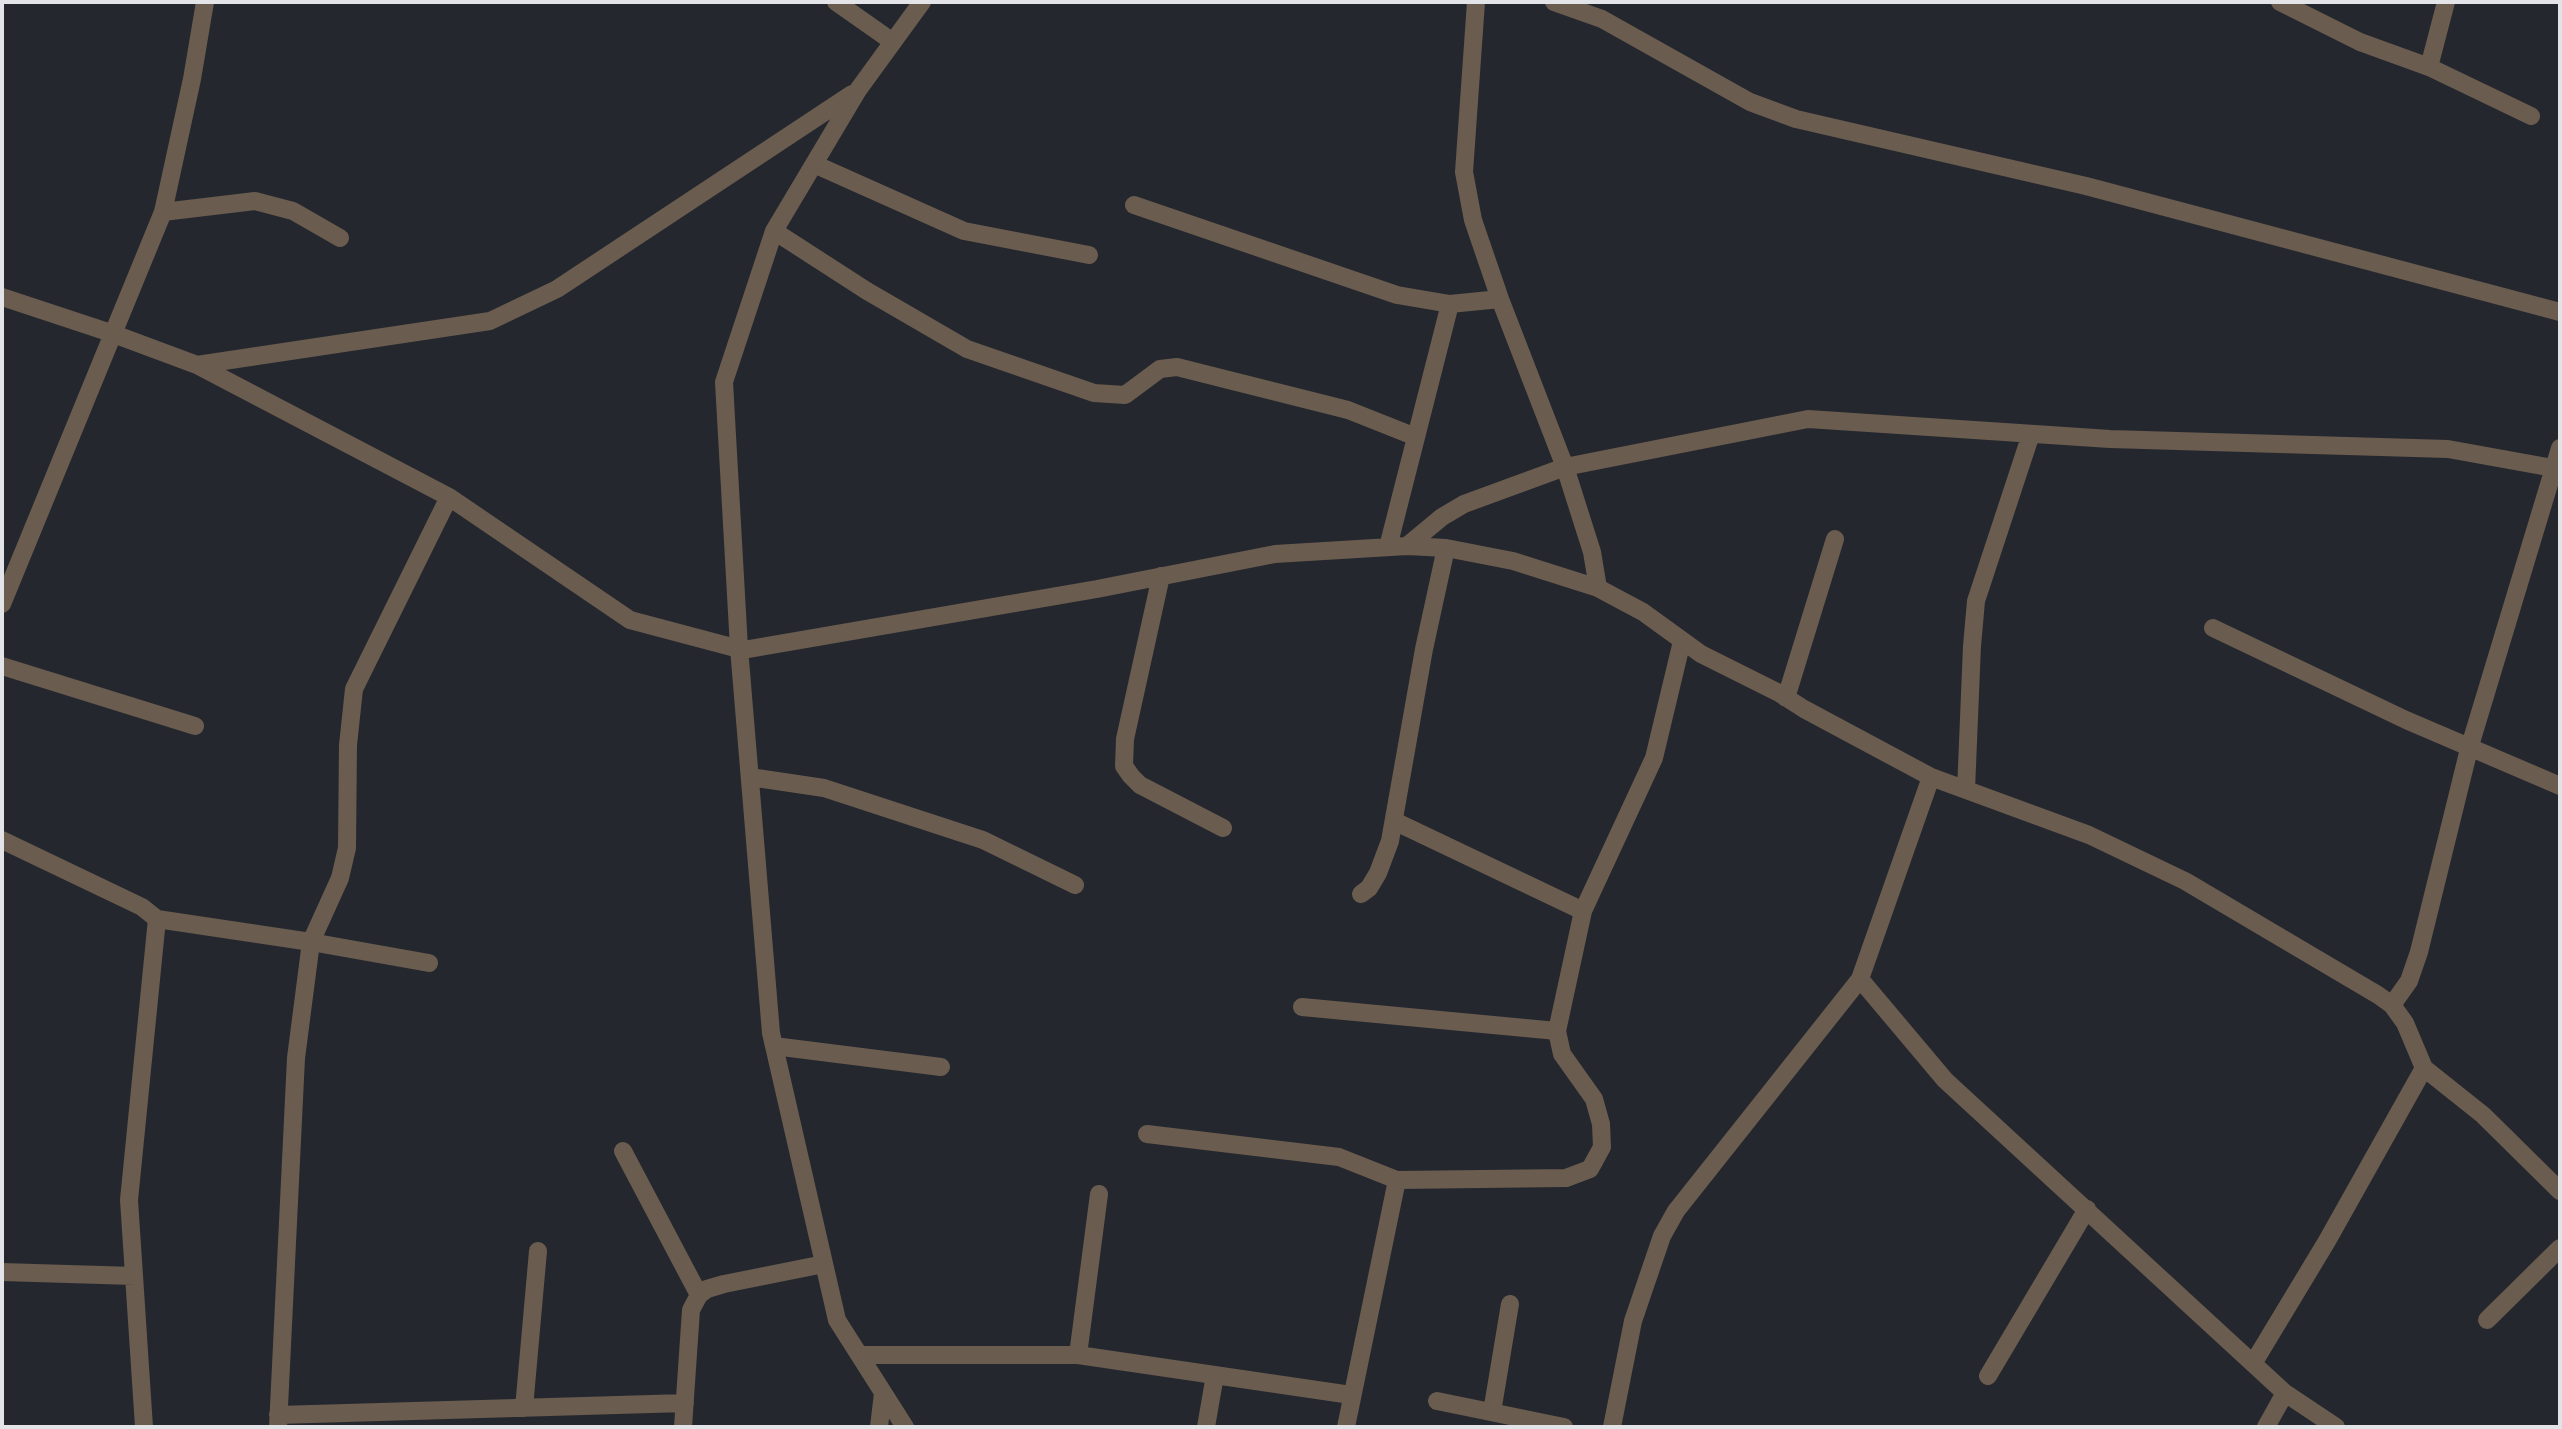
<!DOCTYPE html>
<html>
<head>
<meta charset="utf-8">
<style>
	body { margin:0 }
	#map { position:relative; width:2562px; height:1429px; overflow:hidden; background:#24272e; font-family:Roboto,sans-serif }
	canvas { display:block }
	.frame { position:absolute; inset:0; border:4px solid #e2e4e8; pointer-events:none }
</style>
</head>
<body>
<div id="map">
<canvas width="2562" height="1429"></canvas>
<div class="frame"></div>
</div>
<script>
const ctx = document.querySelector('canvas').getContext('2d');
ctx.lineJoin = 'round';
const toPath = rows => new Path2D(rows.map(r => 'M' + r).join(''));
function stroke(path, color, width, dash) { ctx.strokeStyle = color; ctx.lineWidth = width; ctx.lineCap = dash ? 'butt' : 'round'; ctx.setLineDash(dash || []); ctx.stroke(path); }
stroke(toPath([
	[836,2,893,42],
	[1476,2,1464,172,1473,220,1500,299,1565,467,1592,552,1598,588],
	[1554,2,1602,19,1750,102,1796,119,2086,186,2560,312],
	[2280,2,2360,42,2429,67,2531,116],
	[2429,67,2446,2],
	[814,164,964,231,1089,255],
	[1134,205,1397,295,1450,304,1500,299],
	[163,212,255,201,293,211,340,238],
	[774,231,867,291,967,349,1094,393,1125,395,1160,369,1177,367,1348,410,1416,437],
	[2,297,111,333,197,365,449,497,630,620,743,650,1097,589,1275,554,1407,546,1446,548,1513,561,1598,588,1643,612,1701,654,1779,693,1804,709,1931,777,2089,835,2185,881,2378,995,2392,1005,2405,1023,2424,1068,2483,1115,2560,1191],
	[197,365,490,321,557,289,852,94],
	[1407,546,1442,517,1464,504,1565,467,1808,419,2110,439,2448,449,2553,468],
	[1388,547,1450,304],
	[1161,576,1125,739,1124,766,1131,776,1140,785,1223,828],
	[2,604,163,212,192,79,205,2],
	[2213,628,2406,720,2560,786],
	[2,666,195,726],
	[1786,698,1835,539],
	[750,777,824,788,983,840,1075,885],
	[1966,790,1972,646,1976,601,2031,434],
	[1394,821,1583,911],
	[2,840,142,907,157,919,311,942,429,963],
	[1361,894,1369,888,1378,873,1390,841,1424,649,1446,548],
	[1860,979,1945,1080,2285,1393,2336,1427],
	[2392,1005,2409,981,2419,952,2469,749,2560,448],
	[1302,1007,1557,1031],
	[774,1046,941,1067],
	[1147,1134,1339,1157,1397,1180,1566,1178,1590,1169,1602,1147,1601,1124,1594,1099,1562,1054,1557,1031,1583,911,1654,758,1682,641],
	[623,1151,699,1295],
	[2,1272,134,1276],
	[2487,1320,2560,1248],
	[859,1355,1078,1355,1351,1395],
	[1078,1355,1099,1194],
	[2254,1362,2327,1241,2424,1068],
	[1988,1376,2087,1209],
	[1437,1401,1564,1427],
	[524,1408,538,1251],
	[1492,1412,1510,1304],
	[278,1415,685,1403],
	[144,1427,129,1200,157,919],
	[278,1427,296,1058,311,942,340,878,347,848,348,745,354,689,449,497],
	[683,1427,691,1310,699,1295,707,1289,724,1284,824,1264],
	[879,1427,883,1393],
	[905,1427,837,1320,771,1033,739,648,724,382,774,231,858,90,922,2],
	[1206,1427,1215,1375],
	[1346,1427,1397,1180],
	[1612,1427,1633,1321,1662,1236,1676,1211,1860,979,1931,777],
	[2266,1427,2285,1393]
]), '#6a5c4f', 18);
</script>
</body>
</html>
